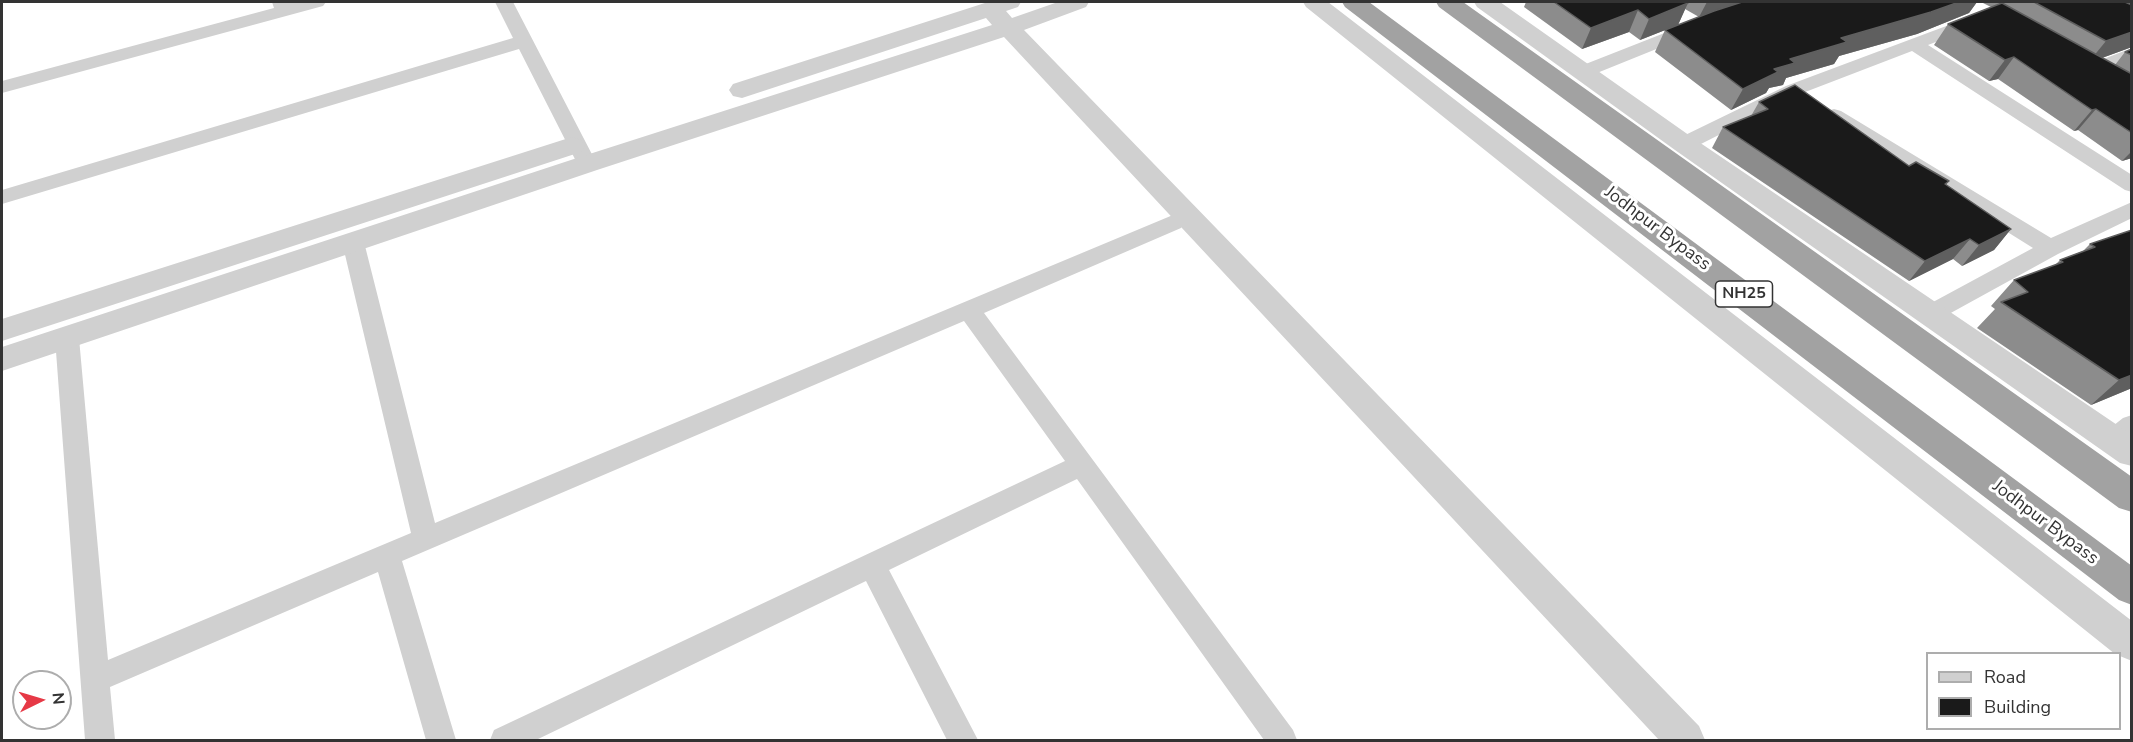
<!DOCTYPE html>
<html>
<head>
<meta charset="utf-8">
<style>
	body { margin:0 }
	#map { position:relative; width:2133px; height:742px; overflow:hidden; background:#fff; font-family:"Nunito Sans",sans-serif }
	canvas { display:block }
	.frame { position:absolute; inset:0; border:3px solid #333; pointer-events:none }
	.legend { position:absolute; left:1926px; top:652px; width:195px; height:78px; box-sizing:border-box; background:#fff; border:2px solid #adadad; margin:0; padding:8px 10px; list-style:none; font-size:18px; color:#333 }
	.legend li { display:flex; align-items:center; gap:12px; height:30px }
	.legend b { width:30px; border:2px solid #adadad }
	.north { position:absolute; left:12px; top:670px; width:60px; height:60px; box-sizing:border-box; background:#fff; border:2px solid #adadad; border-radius:50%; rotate:85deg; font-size:16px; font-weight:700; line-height:24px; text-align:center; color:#333 }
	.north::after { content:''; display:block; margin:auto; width:21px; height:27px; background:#e63946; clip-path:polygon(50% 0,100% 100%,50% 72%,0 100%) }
</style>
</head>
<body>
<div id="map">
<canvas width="2133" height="742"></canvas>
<div class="frame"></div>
<ul class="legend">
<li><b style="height:8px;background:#d0d0d0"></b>Road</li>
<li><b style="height:16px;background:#1a1a1a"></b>Building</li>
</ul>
<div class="north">N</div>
</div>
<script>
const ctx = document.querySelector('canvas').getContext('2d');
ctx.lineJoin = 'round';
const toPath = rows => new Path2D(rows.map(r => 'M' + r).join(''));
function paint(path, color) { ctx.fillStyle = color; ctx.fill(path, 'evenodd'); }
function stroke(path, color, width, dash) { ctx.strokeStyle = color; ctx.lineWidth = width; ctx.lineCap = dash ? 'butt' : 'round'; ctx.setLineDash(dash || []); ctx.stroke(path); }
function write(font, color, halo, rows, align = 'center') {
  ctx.font = font + ' "Nunito Sans",sans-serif'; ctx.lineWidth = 6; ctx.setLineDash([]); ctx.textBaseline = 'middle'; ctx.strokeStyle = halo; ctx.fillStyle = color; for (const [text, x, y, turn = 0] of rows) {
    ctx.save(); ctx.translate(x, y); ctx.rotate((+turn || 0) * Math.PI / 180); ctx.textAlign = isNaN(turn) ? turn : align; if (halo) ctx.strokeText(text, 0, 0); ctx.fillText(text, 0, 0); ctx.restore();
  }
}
paint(toPath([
	[272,2,326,2,323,6,2,93,2,81,274,8,272,2],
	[495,2,513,2,597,164,594,169,587,171,580,169,519,49,2,204,2,190,513,38,495,2],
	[1973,16,1979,17,1982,21,1979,25,1928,45,2132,175,2132,192,2125,190,1912,51,1800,94,1691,149,1684,151,1677,149,1674,144,1677,139,1786,86,1973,16],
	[1690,23,1696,25,1699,29,1696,33,1592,75,1585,77,1578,75,1575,71,1578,67,1690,23],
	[2132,48,2132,61,2087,78,2080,76,2077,72,2080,68,2132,48],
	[1834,109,1841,111,2051,238,2132,202,2132,218,2058,254,1938,320,1930,323,1922,320,1918,314,1922,308,2033,248,1827,119,1824,115,1827,111,1834,109],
	[1173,215,1181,218,1184,223,1181,228,984,313,1293,730,1297,740,1264,740,1077,479,889,570,978,740,947,740,866,581,536,740,490,740,494,730,1065,461,964,321,402,561,456,740,426,740,378,572,110,687,115,740,85,740,55,338,59,332,67,329,75,332,79,338,108,660,411,533,342,242,345,237,353,234,361,237,364,242,435,523,1173,215],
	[2132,415,2132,440,2122,447,2113,450,2104,447,2100,440,2104,433,2123,418,2132,415]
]), '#d0d0d0');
paint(toPath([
	[988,2,1021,2,1018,7,1006,11,1012,18,1058,2,1089,2,1086,7,1024,30,1699,726,1705,740,1659,740,1004,37,597,170,2,371,2,347,577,158,992,25,986,18,742,98,733,96,729,90,733,84,988,2],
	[1303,2,1328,2,2132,621,2132,661,2115,654,1306,7,1303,2],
	[1474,2,1500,2,1693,138,2132,435,2132,466,2120,463,1675,150,1477,7,1474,2],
	[572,137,581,140,585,146,581,152,2,341,2,319,572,137]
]), '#d0d0d0');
paint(toPath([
	[1342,2,1369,2,2132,566,2132,605,2119,600,1345,7,1342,2],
	[1436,2,1463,2,2132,477,2132,512,2119,508,1439,7,1436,2]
]), '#a2a2a2');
paint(toPath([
	[1526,2,1977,2,1969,13,1917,34,1839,56,1834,64,1786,78,1783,85,1769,88,1766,93,1731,110,1655,52,1665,30,1699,17,1685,9,1678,25,1640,40,1629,32,1582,49,1524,7],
	[1981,2,2125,2,2132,5,2132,47,2102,58,2115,65,2125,52,2132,49,2132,158,2122,161,2078,130,2074,131,1998,79,1989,81,1934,45,1948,24,1991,7],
	[1759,102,1909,166,1949,181,1946,185,2011,229,1994,250,1962,266,1953,259,1909,281,1712,148,1723,127,1751,116],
	[2132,230,2132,388,2091,405,1977,328,1995,309,1991,306,2014,280,2055,265,2060,260,2083,251,2090,244]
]), '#8c8c8c');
paint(toPath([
	[1707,2,1746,2,1699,17],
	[1959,2,1977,2,1969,13,1917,34,1839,56,1834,64,1786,78,1783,85,1769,88,1766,93,1731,110,1743,89,1774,69,1790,59,1841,38],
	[1688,3,1678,25,1640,40,1649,19],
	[1638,10,1629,32,1582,49,1591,28],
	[2132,32,2132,47,2088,63,2106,41],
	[2014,57,1998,79,1989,81,2005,60],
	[2096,109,2078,130,2074,131,2092,110],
	[2132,151,2132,158,2122,161],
	[2011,229,1994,250,1962,266,1979,245],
	[1970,239,1953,259,1909,281,1925,261],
	[2132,375,2132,388,2091,405,2119,380]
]), '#5f5f5f');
const building = toPath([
	[1554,2,1685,2,1688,3,1649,19,1638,10,1591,28,1554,2],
	[1742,2,1959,2,1931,12,1841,38,1847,42,1790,59,1795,63,1774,69,1778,72,1743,89,1665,30,1714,11,1742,2],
	[2034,2,2125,2,2132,5,2132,32,2106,41,2034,2],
	[2002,3,2132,74,2132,133,2096,109,2092,110,2014,57,2005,60,1948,24,2002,3],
	[2132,49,2132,55,2125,52,2132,49],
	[1795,85,1909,166,1916,162,1949,181,1945,184,2011,229,1979,245,1970,239,1925,261,1723,127,1768,109,1759,102,1795,85],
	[2132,230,2132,375,2119,380,2001,302,2028,292,2014,280,2063,262,2060,260,2095,247,2090,244,2132,230]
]);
paint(building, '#1a1a1a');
stroke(building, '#5f5f5f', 1.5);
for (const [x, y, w] of [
	[1744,294,57]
]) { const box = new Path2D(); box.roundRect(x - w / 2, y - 13, w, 26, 4.5); ctx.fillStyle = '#fff'; ctx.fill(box); stroke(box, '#333', 1.5); }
write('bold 16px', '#333', null, [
	["NH25",1744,294]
]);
write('18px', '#333', '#fff', [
	["Jodhpur Bypass",1657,229,37],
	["Jodhpur Bypass",2045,523,37]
]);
</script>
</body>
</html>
